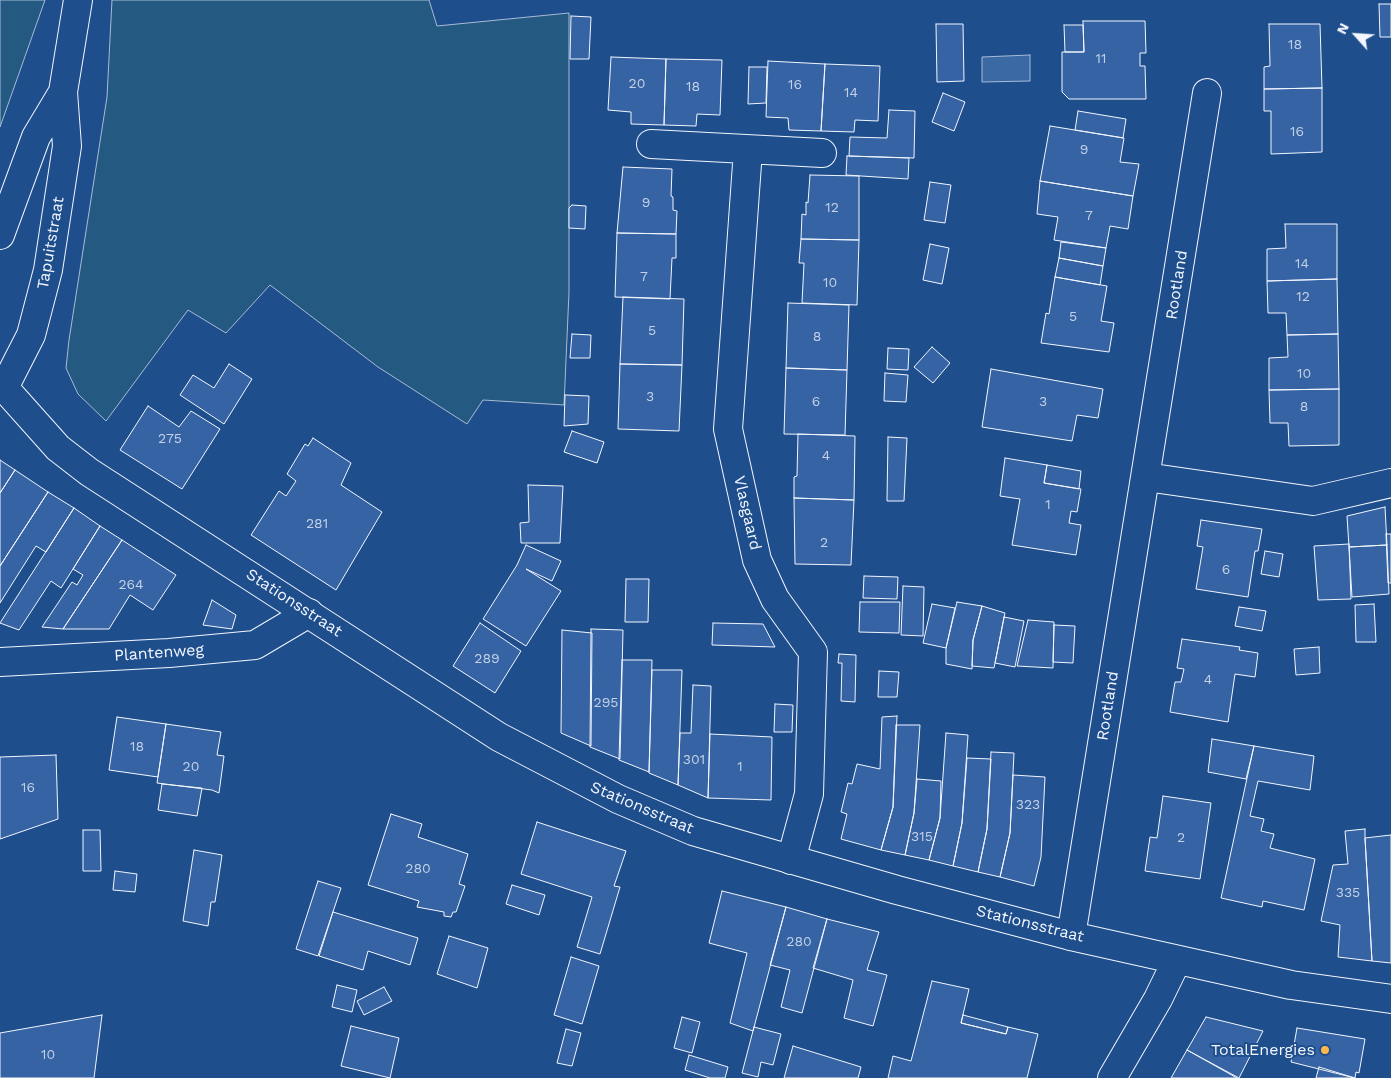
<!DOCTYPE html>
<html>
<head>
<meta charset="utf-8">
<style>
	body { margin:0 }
	#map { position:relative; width:1391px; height:1078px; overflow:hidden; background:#1f4e8c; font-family:"Work Sans",sans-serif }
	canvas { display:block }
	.north { position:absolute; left:1331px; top:10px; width:50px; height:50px; -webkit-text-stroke:4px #1f4e8c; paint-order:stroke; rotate:296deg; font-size:14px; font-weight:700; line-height:20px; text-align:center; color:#f2f6ff }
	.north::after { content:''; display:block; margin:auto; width:18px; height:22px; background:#f2f6ff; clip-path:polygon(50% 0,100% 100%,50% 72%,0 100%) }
</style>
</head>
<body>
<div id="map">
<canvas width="1391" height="1078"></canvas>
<div class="north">N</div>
</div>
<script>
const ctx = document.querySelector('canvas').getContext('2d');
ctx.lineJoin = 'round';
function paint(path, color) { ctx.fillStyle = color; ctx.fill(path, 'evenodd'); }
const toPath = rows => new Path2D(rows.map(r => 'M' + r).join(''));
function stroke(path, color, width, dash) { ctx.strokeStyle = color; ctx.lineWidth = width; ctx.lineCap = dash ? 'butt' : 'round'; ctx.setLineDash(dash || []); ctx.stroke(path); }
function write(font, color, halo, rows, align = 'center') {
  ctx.font = font + ' "Work Sans",sans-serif'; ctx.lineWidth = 4; ctx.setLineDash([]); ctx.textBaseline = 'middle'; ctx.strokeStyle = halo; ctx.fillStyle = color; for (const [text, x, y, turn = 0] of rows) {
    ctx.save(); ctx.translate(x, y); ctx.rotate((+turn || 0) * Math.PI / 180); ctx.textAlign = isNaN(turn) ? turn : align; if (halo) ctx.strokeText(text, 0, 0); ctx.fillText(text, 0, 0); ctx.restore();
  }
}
const green = toPath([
	[0,0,45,0,0,127,0,0],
	[112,0,429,0,437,26,569,13,569,292,564,405,483,400,467,424,378,367,270,285,226,333,188,310,106,421,78,394,66,368,69,340,107,97,112,0]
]);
paint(green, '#245a82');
stroke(green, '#a8bbd7', 1);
const water = toPath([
	[1030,55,1030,81,982,82,982,57,1030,55]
]);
paint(water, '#3b69a3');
stroke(water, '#a8bbd7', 1);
const building = toPath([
	[1379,4,1391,4,1391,37,1380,37,1379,4],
	[571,16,591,17,589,59,570,59,571,16],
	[1083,21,1145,21,1146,53,1140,53,1140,66,1145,66,1146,99,1069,99,1062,92,1062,52,1084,52,1083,21],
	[936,24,963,24,964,81,937,82,936,24],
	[1269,24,1320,24,1322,88,1264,89,1264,67,1270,66,1269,24],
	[1064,25,1083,25,1084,52,1065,52,1064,25],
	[611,57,666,59,664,125,631,124,631,112,608,110,611,57],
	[666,59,722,60,720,115,697,114,696,126,664,125,666,59],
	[768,61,825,64,821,131,789,130,788,118,766,117,768,61],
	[825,64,880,66,878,121,855,120,854,132,821,131,825,64],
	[749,67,767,67,766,103,748,104,749,67],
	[1322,88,1322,152,1271,154,1271,111,1264,111,1264,89,1322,88],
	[943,93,965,102,954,131,932,122,943,93],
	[889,110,915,111,914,158,849,156,850,137,887,138,889,110],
	[1078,111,1126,119,1123,138,1075,130,1078,111],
	[1050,126,1124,138,1120,162,1139,164,1133,196,1040,181,1050,126],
	[847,156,909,158,908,179,846,175,847,156],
	[623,167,672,169,671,196,673,197,673,210,677,211,676,234,617,233,623,167],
	[810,175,859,176,859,240,801,239,802,214,806,215,806,202,808,203,810,175],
	[1040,181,1133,196,1128,229,1110,226,1106,248,1054,240,1058,217,1037,214,1040,181],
	[930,182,951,185,945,223,924,220,930,182],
	[572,205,586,206,585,229,569,228,569,208,572,205],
	[1285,224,1337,224,1337,279,1267,281,1267,249,1286,248,1285,224],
	[617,233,676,234,676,258,672,258,670,299,615,297,617,233],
	[801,239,859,240,857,305,802,303,804,263,799,263,801,239],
	[1061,242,1106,248,1103,266,1059,258,1061,242],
	[930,244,949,248,942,284,923,280,930,244],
	[1059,258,1103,266,1100,285,1055,277,1059,258],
	[1055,277,1107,286,1101,321,1114,323,1109,352,1041,343,1046,313,1049,314,1055,277],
	[1337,279,1338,334,1287,335,1286,313,1268,313,1267,281,1337,279],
	[623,297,684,299,682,365,620,364,623,297],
	[788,303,849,305,847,370,786,368,788,303],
	[572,334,591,335,590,358,570,358,572,334],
	[1338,334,1339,389,1269,390,1269,358,1288,357,1287,335,1338,334],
	[932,347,950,363,933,383,914,367,932,347],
	[888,348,909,349,908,370,887,369,888,348],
	[229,364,252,379,224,424,180,395,193,375,214,388,229,364],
	[620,364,682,365,679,431,618,429,620,364],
	[786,368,847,370,845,435,784,434,786,368],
	[991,369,1103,389,1098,418,1077,415,1072,441,982,427,991,369],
	[885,373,908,375,906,402,884,401,885,373],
	[1339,389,1339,445,1289,446,1288,423,1270,423,1269,390,1339,389],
	[565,395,589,396,588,424,564,426,565,395],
	[148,406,179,427,191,411,220,429,182,489,120,450,148,406],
	[572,431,604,442,597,463,564,452,572,431],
	[798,434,855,436,854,500,794,498,794,477,797,476,798,434],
	[888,437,907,438,904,501,887,501,888,437],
	[313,438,351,463,341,485,382,512,336,590,251,535,279,491,286,496,296,481,287,474,305,444,308,446,313,438],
	[1005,458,1047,465,1044,483,1081,489,1077,512,1071,511,1069,523,1081,525,1076,555,1012,545,1020,499,1000,496,1005,458],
	[0,460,15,470,0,493,0,460],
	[1047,465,1081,471,1079,489,1044,483,1047,465],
	[15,470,48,492,0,566,0,493,15,470],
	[528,485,563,486,560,543,521,543,520,523,529,522,528,485],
	[48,492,74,508,46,552,36,546,0,603,0,566,48,492],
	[794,498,854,500,851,565,795,564,794,498],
	[1385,507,1387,545,1349,547,1347,516,1385,507],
	[74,508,100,526,61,588,51,581,19,630,0,623,74,508],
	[1201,520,1262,529,1258,551,1255,551,1248,597,1196,589,1203,547,1197,546,1201,520],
	[100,526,122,540,63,629,42,627,72,582,77,585,83,575,73,569,100,526],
	[1386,534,1391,534,1391,583,1388,583,1386,534],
	[122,540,176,575,153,610,130,595,109,629,63,629,122,540],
	[1349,544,1351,599,1318,600,1314,546,1349,544],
	[526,545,561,561,552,581,526,569,561,591,526,646,483,619,517,565,526,545],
	[1387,545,1389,594,1352,597,1349,547,1387,545],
	[1265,551,1283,554,1279,577,1261,574,1265,551],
	[864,576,898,577,897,599,863,598,864,576],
	[626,579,649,579,648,622,625,622,626,579],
	[903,586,924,587,923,636,901,635,903,586],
	[212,600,236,615,232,629,203,625,212,600],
	[860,602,900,602,899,633,859,632,860,602],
	[957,602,982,606,973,640,972,669,946,664,946,648,957,602],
	[932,604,955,608,946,648,923,643,932,604],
	[1374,604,1376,642,1356,642,1355,605,1374,604],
	[982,606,1005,613,994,668,972,666,973,640,982,606],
	[1239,607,1266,611,1262,631,1235,626,1239,607],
	[1004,617,1024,621,1015,667,995,663,1004,617],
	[1028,620,1054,622,1053,668,1017,666,1028,620],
	[480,623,521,651,495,693,453,666,480,623],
	[713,623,763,624,775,647,712,645,713,623],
	[1054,625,1075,626,1073,663,1053,662,1054,625],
	[591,629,623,630,620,759,590,747,591,629],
	[562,630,592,633,591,746,561,733,562,630],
	[1182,639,1240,647,1239,650,1258,653,1255,677,1235,674,1228,722,1170,712,1175,682,1181,682,1184,669,1177,668,1182,639],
	[1319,647,1320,673,1296,675,1294,649,1319,647],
	[839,654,856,655,855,702,841,701,842,663,838,663,839,654],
	[622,660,652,660,649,772,619,760,622,660],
	[652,670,682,670,678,785,649,773,652,670],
	[879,671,899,672,897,697,878,697,879,671],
	[693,685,711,686,708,798,678,785,680,733,691,733,693,685],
	[775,704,793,705,792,732,774,732,775,704],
	[897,716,893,807,881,850,841,839,847,814,841,812,848,783,852,784,857,764,880,769,882,717,897,716],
	[117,717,166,724,158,777,109,770,117,717],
	[166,724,221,732,217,755,224,756,219,793,212,790,157,783,166,724],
	[896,725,920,725,914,813,905,855,881,850,893,807,896,725],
	[946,733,968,735,962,823,953,866,929,860,940,818,946,733],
	[710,734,772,737,771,800,708,798,710,734],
	[1212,739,1254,746,1246,779,1208,772,1212,739],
	[1254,746,1314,756,1310,790,1258,781,1250,816,1264,819,1261,831,1274,834,1270,848,1315,859,1304,910,1263,901,1262,907,1221,898,1254,746],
	[991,752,1014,753,1010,833,1000,877,978,872,987,829,991,752],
	[56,755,58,819,0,839,0,757,56,755],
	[967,758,991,759,987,829,978,872,953,866,962,823,967,758],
	[1013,775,1045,777,1041,857,1034,886,1000,877,1010,833,1013,775],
	[917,779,941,781,940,818,929,860,905,855,914,813,917,779],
	[162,784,202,788,197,816,158,810,162,784],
	[1163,796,1211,803,1200,879,1145,871,1150,837,1157,838,1163,796],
	[391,814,422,824,418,837,468,854,459,884,465,886,456,912,453,912,451,917,444,916,444,912,417,907,419,901,368,885,391,814],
	[537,822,626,851,614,886,620,887,600,954,577,947,592,897,521,874,537,822],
	[1365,829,1365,838,1372,961,1338,957,1340,925,1321,921,1333,865,1348,864,1345,831,1365,829],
	[83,830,100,830,101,871,83,871,83,830],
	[1391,835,1391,963,1372,961,1365,838,1391,835],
	[194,850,222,855,215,902,211,902,208,926,183,921,194,850],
	[115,871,137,874,135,892,113,890,115,871],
	[318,881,341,888,318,956,296,949,318,881],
	[512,885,545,895,539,915,506,904,512,885],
	[722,891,786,907,753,1031,730,1023,747,953,709,943,722,891],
	[786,907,827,919,802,1013,781,1007,790,970,770,965,786,907],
	[333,912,418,938,410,965,368,951,363,970,319,956,333,912],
	[827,919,879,932,867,970,887,975,873,1026,844,1018,853,980,813,968,827,919],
	[449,936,488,948,477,988,437,974,449,936],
	[571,957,599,966,582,1024,554,1015,571,957],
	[932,981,969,989,961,1023,1006,1034,1008,1027,1038,1034,1027,1078,888,1078,893,1056,911,1061,932,981],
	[337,985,357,990,352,1012,332,1007,337,985],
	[384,987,392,1001,364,1015,357,1001,384,987],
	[102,1015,94,1078,0,1078,0,1033,102,1015],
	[963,1015,1008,1027,1006,1034,961,1023,963,1015],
	[682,1017,700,1022,692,1053,674,1048,682,1017],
	[1206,1017,1263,1031,1239,1078,1187,1050,1206,1017],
	[351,1026,399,1038,390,1078,341,1066,351,1026],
	[754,1027,781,1034,773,1065,761,1062,758,1077,742,1073,754,1027],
	[1297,1028,1365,1039,1359,1073,1356,1072,1355,1078,1291,1062,1297,1028],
	[566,1029,581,1033,572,1066,557,1063,566,1029],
	[793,1046,861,1067,858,1078,784,1078,793,1046],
	[1187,1050,1237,1078,1171,1078,1187,1050],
	[689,1055,728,1067,725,1078,710,1078,685,1070,689,1055],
	[1319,1067,1355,1078,1316,1078,1319,1067]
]);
paint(building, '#3563a3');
stroke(building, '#f2f6ff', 1);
const street = toPath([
	[651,144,822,153],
	[748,150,728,429,757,560,775,599,813,652,809,794,791,860],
	[0,235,36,137,63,92],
	[5,386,31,335,48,270,67,146,63,92,78,0],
	[1146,477,1313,501,1391,483],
	[0,662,169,653,255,645,309,613],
	[1071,936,1207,93]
]);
const secondary = toPath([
	[0,383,58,448,89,472,499,737,618,799,693,831,897,890,1071,936,1291,985,1391,999],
	[1112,1078,1158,999,1177,960]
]);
stroke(street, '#f2f6ff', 30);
stroke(secondary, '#f2f6ff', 30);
stroke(street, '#1f4e8c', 28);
stroke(secondary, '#1f4e8c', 28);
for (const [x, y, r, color] of [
	[1325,1050,5,"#ffb74d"]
]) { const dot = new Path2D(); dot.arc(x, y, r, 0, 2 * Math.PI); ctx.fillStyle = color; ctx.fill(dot); stroke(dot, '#1f4e8c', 2); }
write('14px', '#c3d1e8', null, [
	["18",1295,45],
	["11",1101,59],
	["20",637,84],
	["16",795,85],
	["18",693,87],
	["14",851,93],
	["16",1297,132],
	["9",1084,150],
	["9",646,203],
	["12",832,208],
	["7",1089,216],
	["14",1302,264],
	["7",644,277],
	["10",830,283],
	["12",1303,297],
	["5",1073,317],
	["5",652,331],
	["8",817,337],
	["10",1304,374],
	["3",650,397],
	["6",816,402],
	["3",1043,402],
	["8",1304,407],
	["275",170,439],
	["4",826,456],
	["1",1048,505],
	["281",317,524],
	["2",824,543],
	["6",1226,570],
	["264",131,585],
	["289",487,659],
	["4",1208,680],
	["295",606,703],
	["18",137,747],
	["301",694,760],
	["20",191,767],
	["1",740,767],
	["16",28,788],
	["323",1028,805],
	["315",922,837],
	["2",1181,838],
	["280",418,869],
	["335",1348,893],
	["280",799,942],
	["10",48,1055]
]);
write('16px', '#f2f6ff', '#1f4e8c', [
	["Tapuitstraat",51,243,-80],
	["Rootland",1177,285,-81],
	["Vlasgaard",747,513,77],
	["Stationsstraat",294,603,33],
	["Plantenweg",159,653,-4],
	["Rootland",1108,706,-81],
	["Stationsstraat",642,808,23],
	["Stationsstraat",1030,924,14]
]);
write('16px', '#f2f6ff', '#1f4e8c', [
	["TotalEnergies",1315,1050]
], 'right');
</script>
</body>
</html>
